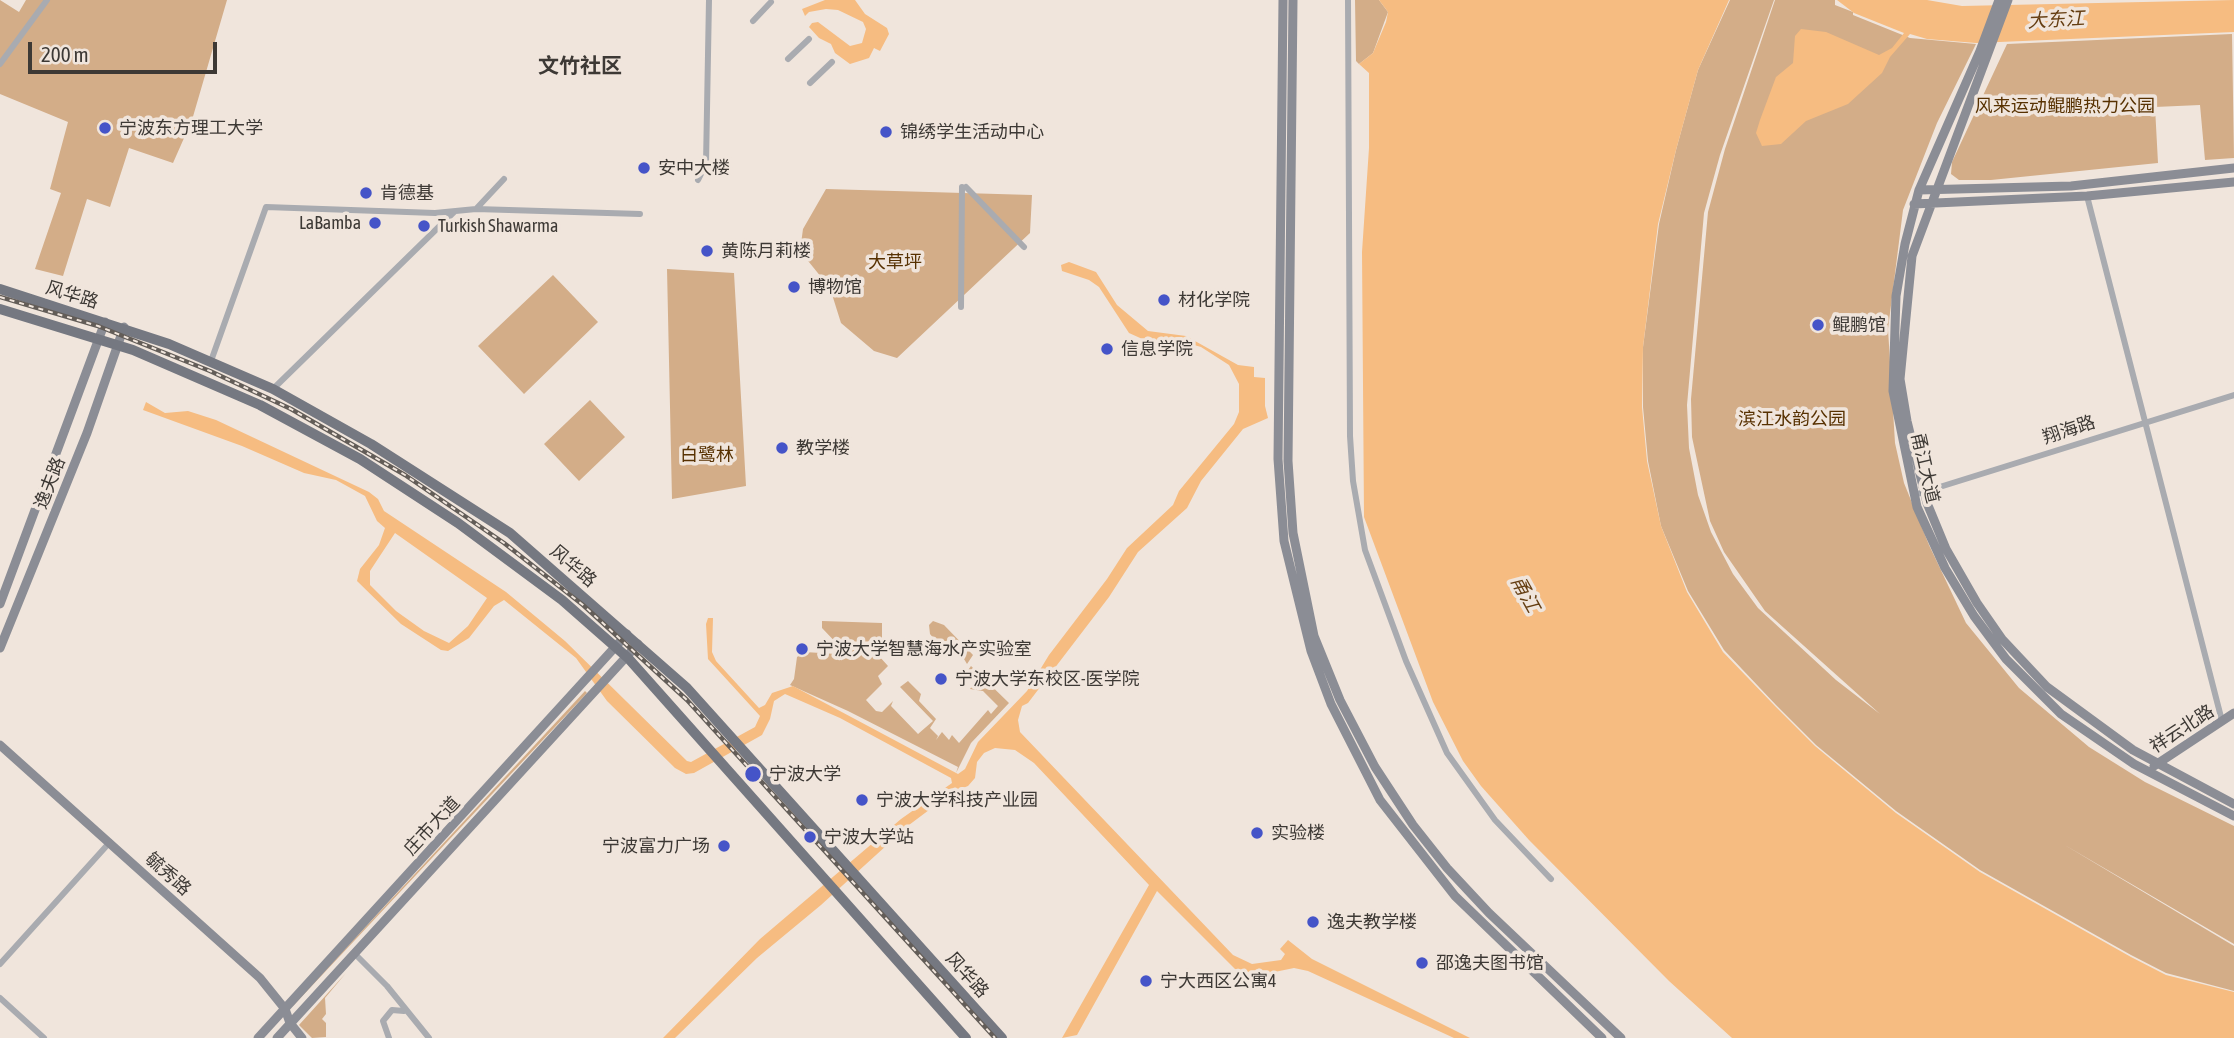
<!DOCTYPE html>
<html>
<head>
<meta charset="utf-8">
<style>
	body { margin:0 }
	#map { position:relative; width:2234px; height:1038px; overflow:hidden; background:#f0e5dc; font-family:"Asap Condensed",sans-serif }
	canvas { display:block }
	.scale { position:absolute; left:28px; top:42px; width:189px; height:32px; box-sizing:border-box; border:4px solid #3d3935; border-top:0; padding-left:9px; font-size:21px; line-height:24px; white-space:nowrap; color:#3d3935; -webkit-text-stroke:5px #f0e5dc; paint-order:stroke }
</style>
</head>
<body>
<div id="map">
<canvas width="2234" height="1038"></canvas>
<div class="scale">200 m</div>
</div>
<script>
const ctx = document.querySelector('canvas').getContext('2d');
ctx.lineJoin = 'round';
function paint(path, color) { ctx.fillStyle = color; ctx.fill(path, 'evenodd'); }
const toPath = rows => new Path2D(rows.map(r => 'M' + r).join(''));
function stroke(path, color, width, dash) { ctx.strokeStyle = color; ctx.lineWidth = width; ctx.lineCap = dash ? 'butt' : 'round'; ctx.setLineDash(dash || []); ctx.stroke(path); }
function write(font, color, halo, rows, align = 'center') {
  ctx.font = font + ' "Asap Condensed","Noto Sans SC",sans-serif'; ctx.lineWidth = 7; ctx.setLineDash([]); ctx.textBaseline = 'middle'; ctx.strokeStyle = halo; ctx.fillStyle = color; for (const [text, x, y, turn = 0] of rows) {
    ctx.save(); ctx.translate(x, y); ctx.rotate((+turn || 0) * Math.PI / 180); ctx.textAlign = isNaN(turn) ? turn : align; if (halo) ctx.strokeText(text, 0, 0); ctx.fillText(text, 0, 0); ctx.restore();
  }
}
paint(toPath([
	[0,0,19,12,26,0,227,0,192,120,173,163,129,148,110,207,87,199,63,276,35,269,61,193,50,189,68,122,0,94],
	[1355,0,1379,0,1388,12,1373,53,1359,64,1356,61],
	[1730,0,1774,0,1720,155,1704,213,1687,405,1689,448,1698,495,1711,532,1733,574,1758,608,1836,680,1880,714,1765,611,1724,552,1710,521,1692,437,1691,399,1708,212,1725,149,1775,0,1835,0,1835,5,1853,12,1853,15,1910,38,1976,44,1937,123,1903,210,1888,329,1895,443,1904,483,1929,545,1966,623,2019,688,2089,747,2145,782,2234,826,2234,944,2063,844,2234,946,2234,991,2166,973,2131,955,1980,870,1896,811,1816,745,1776,705,1724,650,1688,591,1661,526,1648,461,1643,407,1643,347,1659,224,1676,150,1698,70],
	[2232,34,2234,158,2205,160,2200,105,2155,107,2158,163,1991,180,1959,180,1951,174,1952,162,2007,44],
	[826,189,1032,195,1030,233,897,358,874,351,841,323,830,288,800,251,803,229],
	[667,269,734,273,746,486,672,499],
	[553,275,598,322,524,394,478,346],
	[590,400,625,437,579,481,544,444],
	[822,621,882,623,882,653,879,656,888,666,878,676,882,684,866,700,876,711,882,712,893,701,891,706,918,734,933,721,900,687,908,681,921,694,919,701,936,719,930,728,938,736,936,740,942,732,949,740,952,735,959,743,988,710,991,714,998,706,983,691,970,689,975,682,966,673,971,666,1009,703,971,743,956,773,958,767,848,711,790,685,794,679,797,657,805,652,836,654,843,650,822,628],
	[933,621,944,625,973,655,967,664,961,654,958,655,956,649,952,649,954,647,948,645,948,640,939,645,930,634,929,625],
	[585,691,587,693,292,1007,293,1005],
	[346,973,325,998,326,1014,322,1019,326,1023,326,1037,312,1038,299,1025]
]), '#d3ad88');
paint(toPath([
	[825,0,855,0,865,14,887,28,889,34,880,51,874,48,869,58,850,64,835,53,831,44,819,38,809,27,812,23,818,22,850,46,862,43,866,29,863,22,838,10,826,9,809,12,805,16,802,9],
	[1379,0,1729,0,1698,70,1676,150,1658,224,1643,347,1642,407,1647,461,1661,526,1687,592,1723,652,1775,706,1815,746,1896,813,1980,872,2131,957,2166,975,2234,992,2234,1038,1732,1038,1669,981,1529,840,1481,786,1463,761,1433,702,1364,517,1362,252,1369,148,1369,73,1359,64,1373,53,1386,22,1388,12],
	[1837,0,1927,0,1962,6,2234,0,2234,32,1976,43,1927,39,1910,34,1890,57,1882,73,1848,104,1806,121,1781,144,1762,146,1756,133,1760,120,1776,77,1793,63,1795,36,1801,29,1826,32,1879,55,1892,48,1904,33,1854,13],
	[1069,262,1096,272,1117,305,1148,331,1186,336,1238,365,1254,367,1254,377,1265,378,1265,406,1268,418,1243,429,1201,481,1187,508,1138,552,1109,597,1028,703,1022,706,1018,720,1020,732,1233,955,1252,964,1281,960,1285,954,1280,949,1288,940,1312,959,1470,1038,1454,1038,1308,971,1294,968,1260,975,1235,969,1157,891,1077,1035,1062,1038,1149,885,1034,763,1015,750,995,748,984,753,977,762,975,778,968,786,953,792,909,825,821,905,757,958,675,1038,663,1038,760,939,901,819,952,783,951,778,840,718,785,694,774,701,770,719,762,735,694,773,686,774,675,768,607,701,576,658,504,600,494,606,469,638,448,651,441,650,401,624,357,581,360,569,379,545,385,528,377,521,365,496,336,480,304,473,242,446,143,410,146,402,165,413,188,411,216,420,369,492,378,499,384,511,506,592,565,641,687,761,691,762,755,727,760,716,708,659,706,624,708,618,713,618,712,652,716,661,759,708,765,705,772,693,793,686,958,774,965,769,978,742,1027,691,1049,655,1107,579,1127,548,1173,505,1179,491,1234,424,1239,412,1239,384,1229,365,1201,347,1174,339,1149,342,1129,333,1099,287,1089,280,1062,271,1061,265],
	[395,533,487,598,468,626,449,643,424,631,396,611,370,585,370,571]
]), '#f6bc81');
stroke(toPath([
	[1348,0,1350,436,1353,481,1365,550,1406,661,1447,753,1495,820,1551,879],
	[753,21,771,2],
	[788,59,809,39],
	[0,64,47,0],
	[810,83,832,62],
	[504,179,476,209,640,214],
	[698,180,706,164,709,0],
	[966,187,1024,247],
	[2087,196,2222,721],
	[961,307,962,187],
	[211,361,266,207,435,213,476,209],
	[273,389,454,212],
	[1914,495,2234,395],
	[354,953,387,986,429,1038],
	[0,964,110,842],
	[0,998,44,1038],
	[389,1038,383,1021,392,1010,404,1011]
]), '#a9abb0', 6);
stroke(toPath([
	[1283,0,1278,459,1284,541,1311,651,1331,704,1380,800,1455,896,1602,1038],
	[1293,0,1288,461,1293,533,1314,636,1340,700,1375,767,1413,825,1447,868,1489,913,1621,1038],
	[1999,0,1980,51,1919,190,1905,244,1896,296,1893,391,1917,507,1945,568,1974,616,2006,659,2061,714,2134,764,2234,816],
	[2008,0,1912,256,1900,379,1907,421,1927,503,1946,549,1977,603,2002,639,2047,687,2133,750,2234,804],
	[1919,190,2071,186,2234,168],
	[1914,204,2087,196,2234,182],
	[0,604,105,322],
	[0,648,87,433,124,327],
	[0,745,260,978,285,1009,290,1023,302,1038],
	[2154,766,2234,713],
	[258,1038,627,634],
	[277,1038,638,644]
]), '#8b8d95', 9);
stroke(toPath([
	[0,289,169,344,273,389,371,444,510,533,687,688,1002,1038],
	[0,309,133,350,260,405,360,459,458,523,562,600,628,658,966,1038]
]), '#757881', 10);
const rail = toPath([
	[0,297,98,326,210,371,291,409,405,475,504,543,583,605,687,700,995,1038]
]);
stroke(rail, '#635d58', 4.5);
stroke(rail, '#f0e5dc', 2, [5]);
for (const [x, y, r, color] of [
	[105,128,7,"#4554c8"],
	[886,132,7,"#4554c8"],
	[644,168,7,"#4554c8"],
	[366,193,7,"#4554c8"],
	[375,223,7,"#4554c8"],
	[424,226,7,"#4554c8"],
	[707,251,7,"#4554c8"],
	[794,287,7,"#4554c8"],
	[1164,300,7,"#4554c8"],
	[1818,325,7,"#4554c8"],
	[1107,349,7,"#4554c8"],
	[782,448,7,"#4554c8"],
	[802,649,7,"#4554c8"],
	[941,679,7,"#4554c8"],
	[753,774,9,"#4554c8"],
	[862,800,7,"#4554c8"],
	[1257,833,7,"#4554c8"],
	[810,837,7,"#4554c8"],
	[724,846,7,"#4554c8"],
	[1313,922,7,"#4554c8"],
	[1422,963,7,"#4554c8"],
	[1146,981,7,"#4554c8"]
]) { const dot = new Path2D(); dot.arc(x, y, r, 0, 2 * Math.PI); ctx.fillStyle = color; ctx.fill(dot); stroke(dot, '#f0e5dc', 2.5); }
write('18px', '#573101', '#f0e5dc', [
	["风来运动鲲鹏热力公园",2065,106],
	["大草坪",895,262],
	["滨江水韵公园",1792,419],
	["白鹭林",707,455]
]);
write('18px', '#3d3935', '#f0e5dc', [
	["宁波东方理工大学",119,128],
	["锦绣学生活动中心",900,132],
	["安中大楼",658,168],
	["肯德基",380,193],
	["LaBamba",361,223,"right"],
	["Turkish Shawarma",438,226],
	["黄陈月莉楼",721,251],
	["博物馆",808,287],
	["材化学院",1178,300],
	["鲲鹏馆",1832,325],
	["信息学院",1121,349],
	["教学楼",796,448],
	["宁波大学智慧海水产实验室",816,649],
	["宁波大学东校区-医学院",955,679],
	["宁波大学",769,774],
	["宁波大学科技产业园",876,800],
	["实验楼",1271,833],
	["宁波大学站",824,837],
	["宁波富力广场",710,846,"right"],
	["逸夫教学楼",1327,922],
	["邵逸夫图书馆",1436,963],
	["宁大西区公寓4",1160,981]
], 'left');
write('18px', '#3d3935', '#f0e5dc', [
	["风华路",72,295,17],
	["翔海路",2069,430,-18],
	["甬江大道",1925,468,77],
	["逸夫路",50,483,-69],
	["风华路",573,566,40],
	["祥云北路",2182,729,-33],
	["庄市大道",432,826,-47],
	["毓秀路",168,874,42],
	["风华路",967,975,48]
]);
write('italic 19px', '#653e12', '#f0e5dc', [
	["大东江",2056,20,-3],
	["甬江",1525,594,61]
]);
write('bold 21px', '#3d3935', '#f0e5dc', [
	["文竹社区",580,66]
]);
</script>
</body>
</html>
